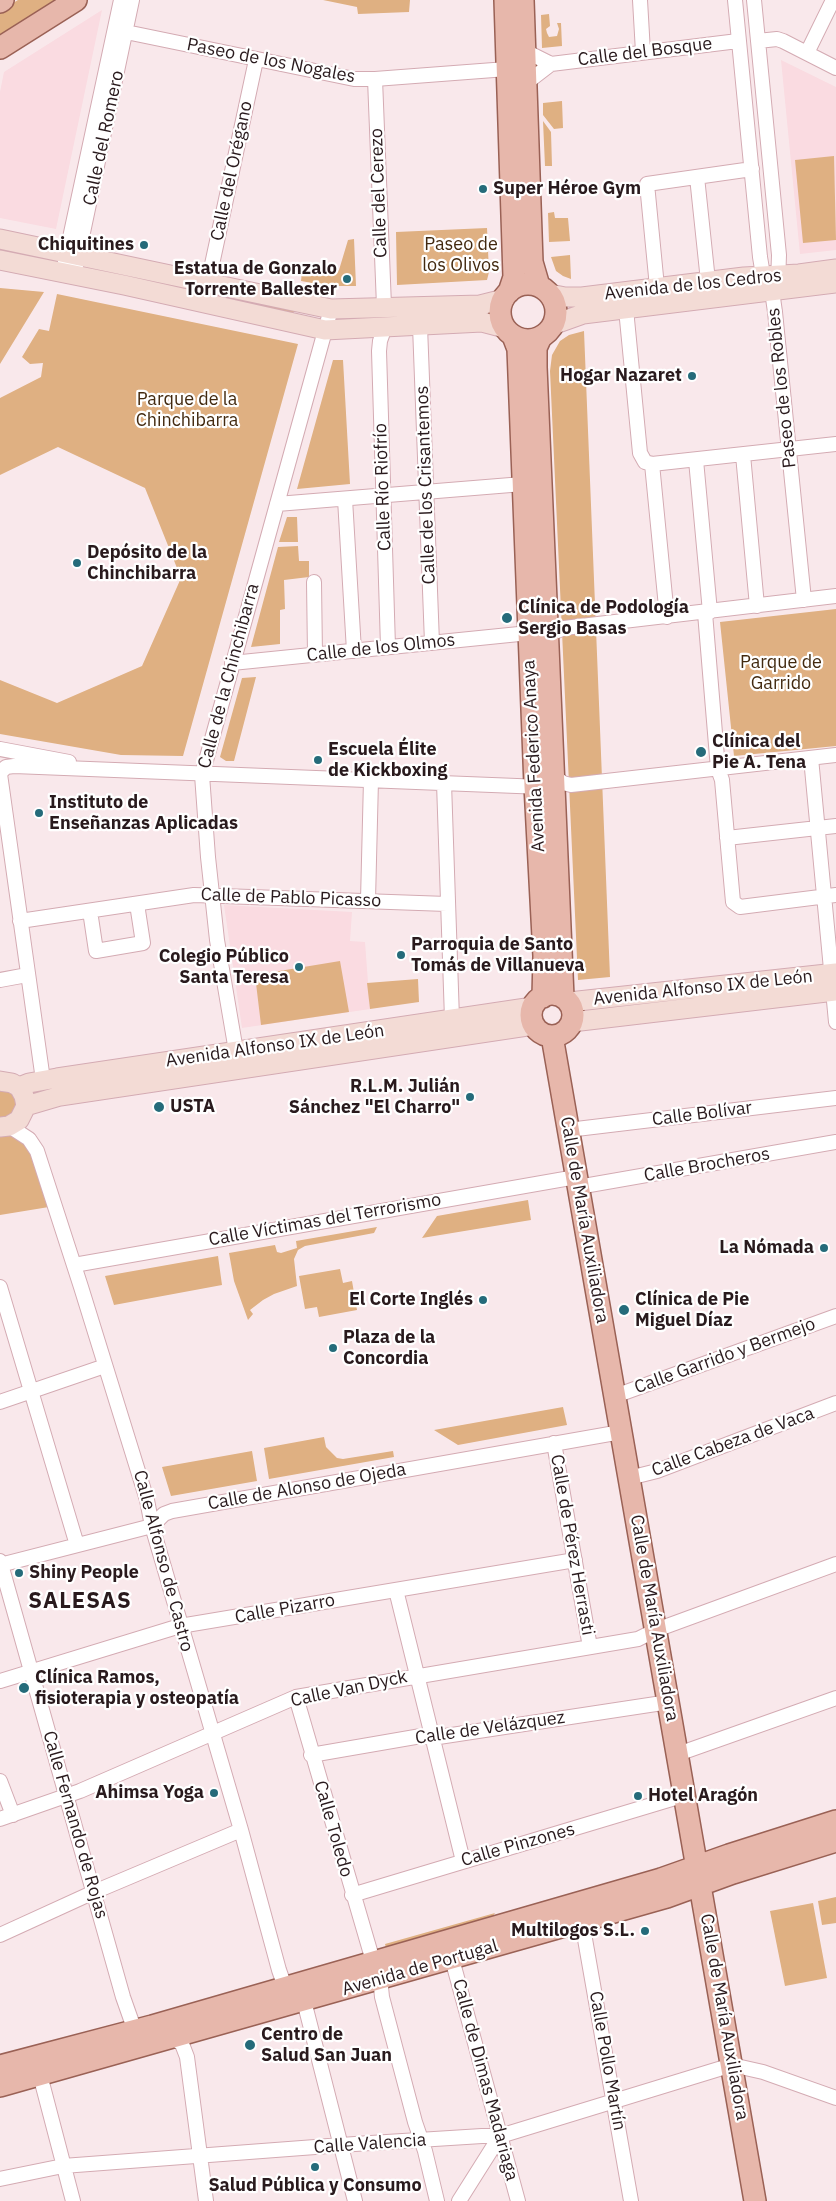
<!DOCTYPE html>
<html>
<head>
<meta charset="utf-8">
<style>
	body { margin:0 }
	canvas { display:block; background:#f9e8eb }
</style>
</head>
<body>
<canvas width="836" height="2201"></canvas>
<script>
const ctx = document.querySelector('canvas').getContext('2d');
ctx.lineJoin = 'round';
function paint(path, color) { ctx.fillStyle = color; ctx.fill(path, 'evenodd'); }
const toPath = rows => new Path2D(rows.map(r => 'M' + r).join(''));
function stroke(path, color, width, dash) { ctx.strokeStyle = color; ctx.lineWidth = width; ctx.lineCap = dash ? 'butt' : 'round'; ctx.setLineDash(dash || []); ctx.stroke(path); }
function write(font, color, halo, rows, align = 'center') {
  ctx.font = font + ' "IBM Plex Sans",sans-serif'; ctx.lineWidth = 4.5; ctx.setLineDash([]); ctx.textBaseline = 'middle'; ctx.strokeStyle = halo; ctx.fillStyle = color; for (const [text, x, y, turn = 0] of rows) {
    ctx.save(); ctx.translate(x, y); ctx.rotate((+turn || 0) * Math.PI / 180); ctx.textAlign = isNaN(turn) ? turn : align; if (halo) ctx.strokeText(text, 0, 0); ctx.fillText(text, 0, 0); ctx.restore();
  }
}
paint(toPath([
	[102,10,56,229,0,218,0,92,4,72],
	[781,60,836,87,836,250,800,254],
	[224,905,352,912,350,941,365,942,370,1009,242,1028]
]), '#fadbe1');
paint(toPath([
	[18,0,61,0,0,38,0,11],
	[323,0,410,0,409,12,358,14,357,7],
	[549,14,550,26,546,29,547,33,549,37,557,36,559,29,557,23,561,23,562,46,542,48,541,15],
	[562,101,563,128,554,129,543,115,543,103],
	[543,121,551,132,552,166,545,166],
	[834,156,836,240,803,243,795,160],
	[554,212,555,218,568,218,570,241,549,242,548,213],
	[487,228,489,272,487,280,397,285,396,232],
	[354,239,356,286,329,286,301,281,302,272,334,273,339,270,348,240],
	[570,255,571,279,563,276,556,271,551,257],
	[108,270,295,308,293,314,107,275],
	[0,288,44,292,0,364],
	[57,294,298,344,183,756,121,755,0,734,0,680,57,703,142,666,181,578,145,488,58,447,0,475,0,398,41,377,43,363,30,364,22,357,39,329,49,331],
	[584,331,610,977,578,980,550,371,552,355,560,341,569,335],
	[333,360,343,360,350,484,297,489],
	[287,517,297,517,298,542,279,542],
	[298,546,299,561,309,561,309,577,284,580,285,609,280,610,280,644,251,647,278,547],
	[836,609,836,746,734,756,720,622],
	[256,677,234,761,226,761,220,757,242,678],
	[340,961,349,1012,261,1025,255,975],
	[418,979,419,1002,370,1009,367,983],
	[0,1088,12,1091,18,1102,12,1116,0,1119],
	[0,1127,29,1139,55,1206,0,1215],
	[528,1200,531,1220,422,1238,437,1216],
	[377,1227,374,1233,305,1246,298,1250,294,1259,297,1286,274,1294,263,1300,250,1310,253,1314,248,1320,234,1281,229,1253,275,1245,277,1252,281,1253,297,1248,296,1241],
	[218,1256,222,1285,114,1305,105,1276],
	[340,1269,343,1283,352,1281,357,1310,319,1317,317,1307,305,1309,299,1276],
	[563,1407,567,1425,458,1445,434,1430],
	[324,1437,326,1447,337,1458,343,1459,393,1451,394,1457,269,1479,264,1448],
	[252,1451,257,1481,171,1496,162,1467],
	[836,1897,836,1923,822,1925,818,1901],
	[813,1903,827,1978,785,1986,770,1911],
	[495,1913,491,1919,386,1948,385,1944]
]), '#dfb082');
const street = toPath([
	[640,0,643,52],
	[735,0,760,257,763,275,772,291,775,312,804,600],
	[754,0,779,255,778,283],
	[126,32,354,79,375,79,507,69],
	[758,41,777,39,783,41,836,68],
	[524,45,531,54,551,64],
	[807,53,833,0],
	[375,79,384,306],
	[525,84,551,64,738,41],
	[697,177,708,281],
	[65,261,121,0],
	[74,275,132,0],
	[208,283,256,60],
	[657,287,647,184,752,169],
	[626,309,640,453,645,462,652,464,836,444],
	[420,326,432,643],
	[385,327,380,341,379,351,388,647],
	[743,455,757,606],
	[696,460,710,612],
	[652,464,667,617],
	[345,499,354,651],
	[277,504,523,484],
	[314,582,315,655],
	[705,613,718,769,722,780,733,902,740,907,836,895],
	[548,635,564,628,836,596],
	[232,663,529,633],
	[0,749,69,762],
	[811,758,836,1022],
	[0,773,6,767,14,766,542,787],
	[0,774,43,1080],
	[553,775,563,783,571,785,836,755],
	[444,783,452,1019],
	[727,838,836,826],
	[368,900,371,780],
	[90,911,96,951,143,943,137,904],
	[20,921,194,895,447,904],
	[0,980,27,975],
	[236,1051,217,940,208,857,202,775,331,309],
	[9,1126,29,1139,37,1151,81,1287,147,1500,152,1526,241,1830,279,1970,285,1987,304,2001,355,2201],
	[568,1130,836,1098],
	[578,1187,836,1142],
	[74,1265,576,1177],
	[0,1287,77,1545],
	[615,1396,836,1316],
	[0,1402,105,1366],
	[554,1443,590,1647],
	[629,1478,657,1471,836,1403],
	[0,1561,123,1997,135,2031],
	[0,1565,152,1526,164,1514,172,1511,621,1432],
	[396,1590,463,1861],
	[0,1681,180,1626,575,1560],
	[296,1697,373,1961],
	[678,1754,836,1698],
	[311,1755,421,1736,432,1738,669,1702],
	[0,1781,13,1815],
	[0,1819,80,1791,296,1697,638,1639,656,1630,836,1564],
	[352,1895,685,1795],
	[582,1922,631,2201],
	[0,1935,94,1892,241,1830],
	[452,1959,518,2201],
	[383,1979,381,1987,382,1997,415,2122,425,2151,437,2201],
	[173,2038,182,2044,187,2057,206,2201],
	[40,2075,73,2201],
	[0,2179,63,2166,355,2144,482,2136,500,2136,732,2065,763,2072,836,2098],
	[459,2201,500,2136]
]);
const secondary = toPath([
	[0,239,331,309,480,305,504,299],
	[0,260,124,285,325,330,482,322,505,328],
	[550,294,565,297,582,297,744,277,799,274,836,269],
	[555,324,583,314,836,283],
	[569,1002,836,973],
	[572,1022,836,991],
	[0,1081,12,1083,19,1087,24,1096,26,1106,19,1120,9,1126,0,1127],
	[19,1087,29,1083,57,1078,533,1007],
	[26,1106,60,1096,534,1025]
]);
const primary = toPath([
	[505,0,514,277,509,292],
	[523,0,532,262,539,286],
	[0,2,3,0],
	[0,48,76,0],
	'500 312a28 28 0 1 1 56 0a28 28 0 1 1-56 0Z',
	[513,336,518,349,535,786,544,956,543,997],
	[541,337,536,348,536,367,563,997],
	'531 1015a21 21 0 1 1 42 0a21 21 0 1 1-42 0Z',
	[552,1036,755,2201],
	[0,2066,152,2026,661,1879,729,1855,836,1821],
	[0,2086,667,1897,733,1873,836,1841]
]);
stroke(street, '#d4abb3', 16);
stroke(secondary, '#d4abb3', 21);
stroke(primary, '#9a6155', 24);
stroke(street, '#fff', 14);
stroke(secondary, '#f3dbd5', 19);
stroke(primary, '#e7b7ab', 21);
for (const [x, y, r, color] of [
	[483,189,5,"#256b7a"],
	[144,245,5,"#256b7a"],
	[347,279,5,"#256b7a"],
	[692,376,5,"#256b7a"],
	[77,563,5,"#256b7a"],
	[507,618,6,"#256b7a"],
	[701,752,6,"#256b7a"],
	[318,760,5,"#256b7a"],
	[39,813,5,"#256b7a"],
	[401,955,5,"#256b7a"],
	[299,967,5,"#256b7a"],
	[470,1097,5,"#256b7a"],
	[159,1107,6,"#256b7a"],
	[824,1248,5,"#256b7a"],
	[483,1300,5,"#256b7a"],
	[624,1310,6,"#256b7a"],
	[333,1348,5,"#256b7a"],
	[19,1573,5,"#256b7a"],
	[24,1688,6,"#256b7a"],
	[214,1793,5,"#256b7a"],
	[638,1796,5,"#256b7a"],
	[645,1931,5,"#256b7a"],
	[250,2045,6,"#256b7a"],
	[315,2167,5,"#256b7a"]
]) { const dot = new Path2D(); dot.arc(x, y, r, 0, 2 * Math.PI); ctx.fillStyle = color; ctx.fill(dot); stroke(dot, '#fff', 2); }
write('18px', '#291a1d', '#fff', [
	["Calle del Bosque",645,52,-7],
	["Paseo de los Nogales",271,61,11],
	["Calle del Romero",104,138,-78],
	["Calle del Orégano",232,171,-78],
	["Calle del Cerezo",379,193,-92],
	["Avenida de los Cedros",693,285,-6],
	["Paseo de los Robles",782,388,-96],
	["Calle de los Crisantemos",426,485,-92],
	["Calle Río Riofrío",383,487,-92],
	["Calle de los Olmos",381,648,-6],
	["Calle de la Chinchibarra",229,676,-75],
	["Avenida Federico Anaya",534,756,-93],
	["Calle de Pablo Picasso",291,898,2],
	["Avenida Alfonso IX de León",703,988,-6],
	["Avenida Alfonso IX de León",275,1046,-8],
	["Calle Bolívar",702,1114,-7],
	["Calle Brocheros",707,1165,-10],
	["Calle Víctimas del Terrorismo",325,1220,-10],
	["Calle de María Auxiliadora",584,1220,80],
	["Calle Garrido y Bermejo",725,1356,-20],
	["Calle Cabeza de Vaca",733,1442,-20],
	["Calle de Alonso de Ojeda",307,1487,-10],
	["Calle de Pérez Herrasti",572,1545,80],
	["Calle Alfonso de Castro",163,1561,75],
	["Calle Pizarro",285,1609,-10],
	["Calle de María Auxiliadora",654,1618,80],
	["Calle Van Dyck",349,1689,-12],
	["Calle de Velázquez",490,1728,-8],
	["Calle Fernando de Rojas",75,1825,74],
	["Calle Toledo",333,1829,74],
	["Calle Pinzones",518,1845,-16],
	["Avenida de Portugal",420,1968,-16],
	["Calle de María Auxiliadora",724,2017,80],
	["Calle Pollo Martín",607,2061,80],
	["Calle de Dimas Madariaga",485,2080,75],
	["Calle Valencia",370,2144,-4]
]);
write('bold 18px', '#291a1d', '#fff', [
	["Super Héroe Gym",493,189],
	["Chiquitines",134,245,"right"],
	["Estatua de Gonzalo",337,269,"right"],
	["Torrente Ballester",337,290,"right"],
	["Hogar Nazaret",682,376,"right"],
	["Depósito de la",87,553],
	["Chinchibarra",87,574],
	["Clínica de Podología",518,608],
	["Sergio Basas",518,629],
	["Clínica del",712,742],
	["Pie A. Tena",712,763],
	["Escuela Élite",328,750],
	["de Kickboxing",328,771],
	["Instituto de",49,803],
	["Enseñanzas Aplicadas",49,824],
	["Parroquia de Santo",411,945],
	["Tomás de Villanueva",411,966],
	["Colegio Público",289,957,"right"],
	["Santa Teresa",289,978,"right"],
	["R.L.M. Julián",460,1087,"right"],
	["Sánchez \"El Charro\"",460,1108,"right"],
	["USTA",170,1107],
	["La Nómada",814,1248,"right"],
	["El Corte Inglés",473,1300,"right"],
	["Clínica de Pie",635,1300],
	["Miguel Díaz",635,1321],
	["Plaza de la",343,1338],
	["Concordia",343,1359],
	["Shiny People",29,1573],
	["Clínica Ramos,",35,1678],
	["fisioterapia y osteopatía",35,1699],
	["Ahimsa Yoga",204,1793,"right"],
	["Hotel Aragón",648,1796],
	["Multilogos S.L.",635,1931,"right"],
	["Centro de",261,2035],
	["Salud San Juan",261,2056],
	["Salud Pública y Consumo",315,2186,"center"]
], 'left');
write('18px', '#42290f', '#fff', [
	["Paseo de",461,245],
	["los Olivos",461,266],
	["Parque de la",187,400],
	["Chinchibarra",187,421],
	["Parque de",781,663],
	["Garrido",781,684]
]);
ctx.letterSpacing = '1px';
write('bold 22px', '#291a1d', '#fff', [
	["SALESAS",80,1602]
]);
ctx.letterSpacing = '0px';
</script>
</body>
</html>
